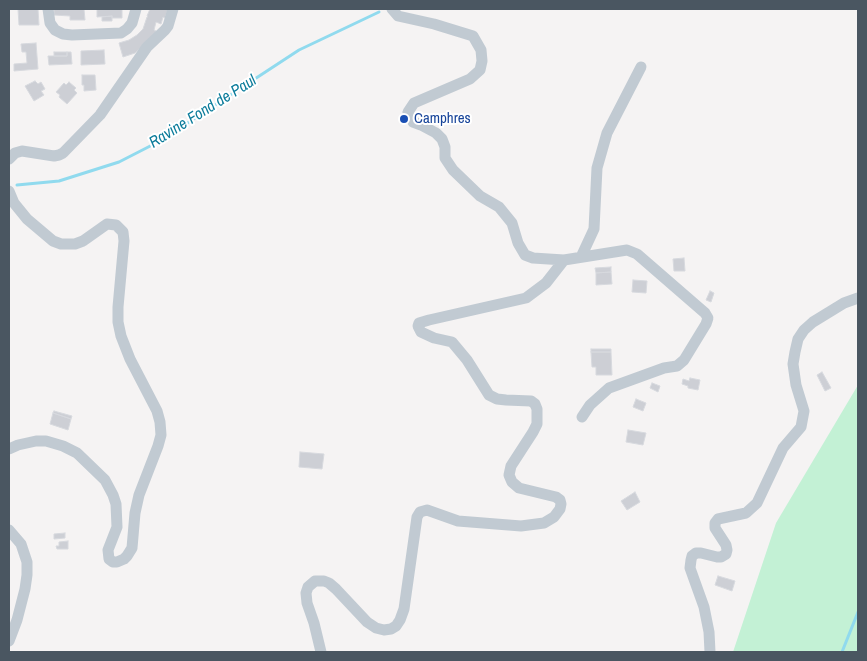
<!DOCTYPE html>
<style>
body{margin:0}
#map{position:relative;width:867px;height:661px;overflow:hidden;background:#f5f3f3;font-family:"Archivo Narrow",sans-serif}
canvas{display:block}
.frame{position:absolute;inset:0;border:10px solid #4a5661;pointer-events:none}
</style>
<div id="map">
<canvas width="867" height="661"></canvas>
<div class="frame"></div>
</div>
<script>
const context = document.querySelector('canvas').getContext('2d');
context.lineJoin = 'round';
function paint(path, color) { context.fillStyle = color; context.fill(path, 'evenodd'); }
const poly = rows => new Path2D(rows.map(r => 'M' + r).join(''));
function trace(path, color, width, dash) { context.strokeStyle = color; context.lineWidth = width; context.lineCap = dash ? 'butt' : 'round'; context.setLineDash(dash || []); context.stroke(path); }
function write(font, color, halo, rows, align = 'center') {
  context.font = font + ' "Archivo Narrow",sans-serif'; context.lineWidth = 4; context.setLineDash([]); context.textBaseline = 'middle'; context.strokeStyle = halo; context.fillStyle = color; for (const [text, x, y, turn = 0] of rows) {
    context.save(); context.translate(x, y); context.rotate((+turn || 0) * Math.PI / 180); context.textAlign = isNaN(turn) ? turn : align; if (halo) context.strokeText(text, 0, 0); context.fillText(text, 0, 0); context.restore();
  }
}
const green = poly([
 [858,385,858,652,733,652,776,523]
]);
const stream = poly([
 [17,185,59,181,119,162,160,141,299,50,379,12],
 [842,652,858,612]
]);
const building = poly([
 [18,9,38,9,39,25,19,25,18,9],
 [54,9,84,9,85,20,70,20,70,16,54,15,54,9],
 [97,9,122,9,122,18,112,18,112,16,97,17,97,9],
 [150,9,168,9,165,18,163,17,161,24,156,22,154,30,156,31,155,36,135,53,123,57,119,43,129,40,137,35,143,29,147,17,148,17,147,16,150,9],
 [112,16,112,21,102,21,102,17,112,16],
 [36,43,38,69,14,71,14,64,27,63,26,52,22,52,21,44,36,43],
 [104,50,105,64,81,65,81,51,104,50],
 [54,52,67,52,67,56,54,56,54,52],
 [67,52,71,52,72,64,49,65,48,56,67,56,67,52],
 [82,75,95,75,96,90,84,91,84,85,82,85,82,75],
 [35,81,38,84,41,82,45,89,41,91,44,95,34,101,25,86,35,81],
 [69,82,76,88,74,90,77,93,67,104,59,97,60,95,56,92,64,83,66,85,69,82],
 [684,258,685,271,674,271,673,259,684,258],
 [611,267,611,272,596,273,595,268,611,267],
 [611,272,612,284,596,285,596,273,611,272],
 [633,280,647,281,646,293,632,292,633,280],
 [710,291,714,293,711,302,706,300,710,291],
 [591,349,611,349,611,352,591,352,591,349],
 [591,352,611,352,612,375,596,375,596,367,592,367,591,352],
 [822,372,831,388,825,391,817,375,822,372],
 [690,378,700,380,698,390,688,388,688,386,682,384,683,379,689,381,690,378],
 [652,383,660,386,658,392,650,388,652,383],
 [636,399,646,403,643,411,633,407,636,399],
 [54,411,72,416,71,419,53,413,54,411],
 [53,413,71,419,68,430,50,424,53,413],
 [628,430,646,433,643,445,626,442,628,430],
 [300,452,324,454,322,469,299,467,300,452],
 [635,492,640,502,627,510,621,501,635,492],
 [65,533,65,538,54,539,54,534,65,533],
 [68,541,68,549,57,549,56,546,59,546,59,542,68,541],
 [718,576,735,581,732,591,715,585,718,576]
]);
const minor = poly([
 [48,9,50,23,55,30,63,34,72,35,121,33,127,29,132,23,136,9],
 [392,9,398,16,434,24,473,36,481,50,482,61,480,70,470,79,414,103,408,112,413,122,421,125,436,133,442,139,445,147,445,158,453,170,480,196,499,207,512,223,518,243,525,255,533,258,564,260,627,250,637,254,705,313,708,318,706,324,684,360,677,366,664,368,609,388,590,405,582,417],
 [9,159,15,153,22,151,54,156,59,155,63,153,100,115,147,47,165,30,168,26,173,9],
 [9,191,14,203,27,219,53,241,61,244,75,244,83,241,107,224,116,225,123,232,124,241,118,307,118,322,121,336,130,359,157,411,160,422,161,435,158,446,139,495,135,513,132,548,127,556,124,559,117,562,113,562,109,559,108,550,117,527,116,504,113,495,105,480,77,453,63,446,46,441,36,441,18,445,9,449],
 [581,257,594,229,597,168,607,133,641,67],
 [9,530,21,544,27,562,27,575,25,589,17,620,9,641],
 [321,652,314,623,307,603,306,593,308,587,315,581,324,581,329,583,336,589,367,622,376,628,384,630,391,629,396,626,400,620,404,609,417,517,420,512,427,510,458,521,521,526,544,523,554,517,560,509,561,504,560,500,556,497,519,488,512,482,509,475,511,466,533,432,537,424,537,409,535,404,531,401,506,400,497,399,489,395,467,360,452,342,434,338,421,332,418,326,419,323,429,320,526,298,546,283,564,260],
 [710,652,709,632,704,607,690,568,691,560,692,556,696,553,701,553,717,557,721,557,726,554,727,550,726,545,715,528,715,523,718,519,746,513,757,503,783,448,801,427,804,411,796,385,793,364,795,352,798,339,804,330,813,322,844,303,858,298]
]);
const markers = [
 [404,119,5,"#1a4fb4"]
];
const transitNames = [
 ["Camphres",414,119]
];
const waterNames = [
 ["Ravine Fond de Paul",203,112,-32]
];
paint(green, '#c3f1d5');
trace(stream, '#90daee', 3);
paint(building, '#cdcfd5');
trace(building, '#d7d9de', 1);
trace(minor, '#c1cad2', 11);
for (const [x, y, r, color] of markers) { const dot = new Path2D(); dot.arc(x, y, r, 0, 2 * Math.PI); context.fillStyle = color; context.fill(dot); trace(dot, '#fff', 2); }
write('15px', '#164399', '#fff', transitNames, 'left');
write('italic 16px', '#0c7c9b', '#fff', waterNames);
</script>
